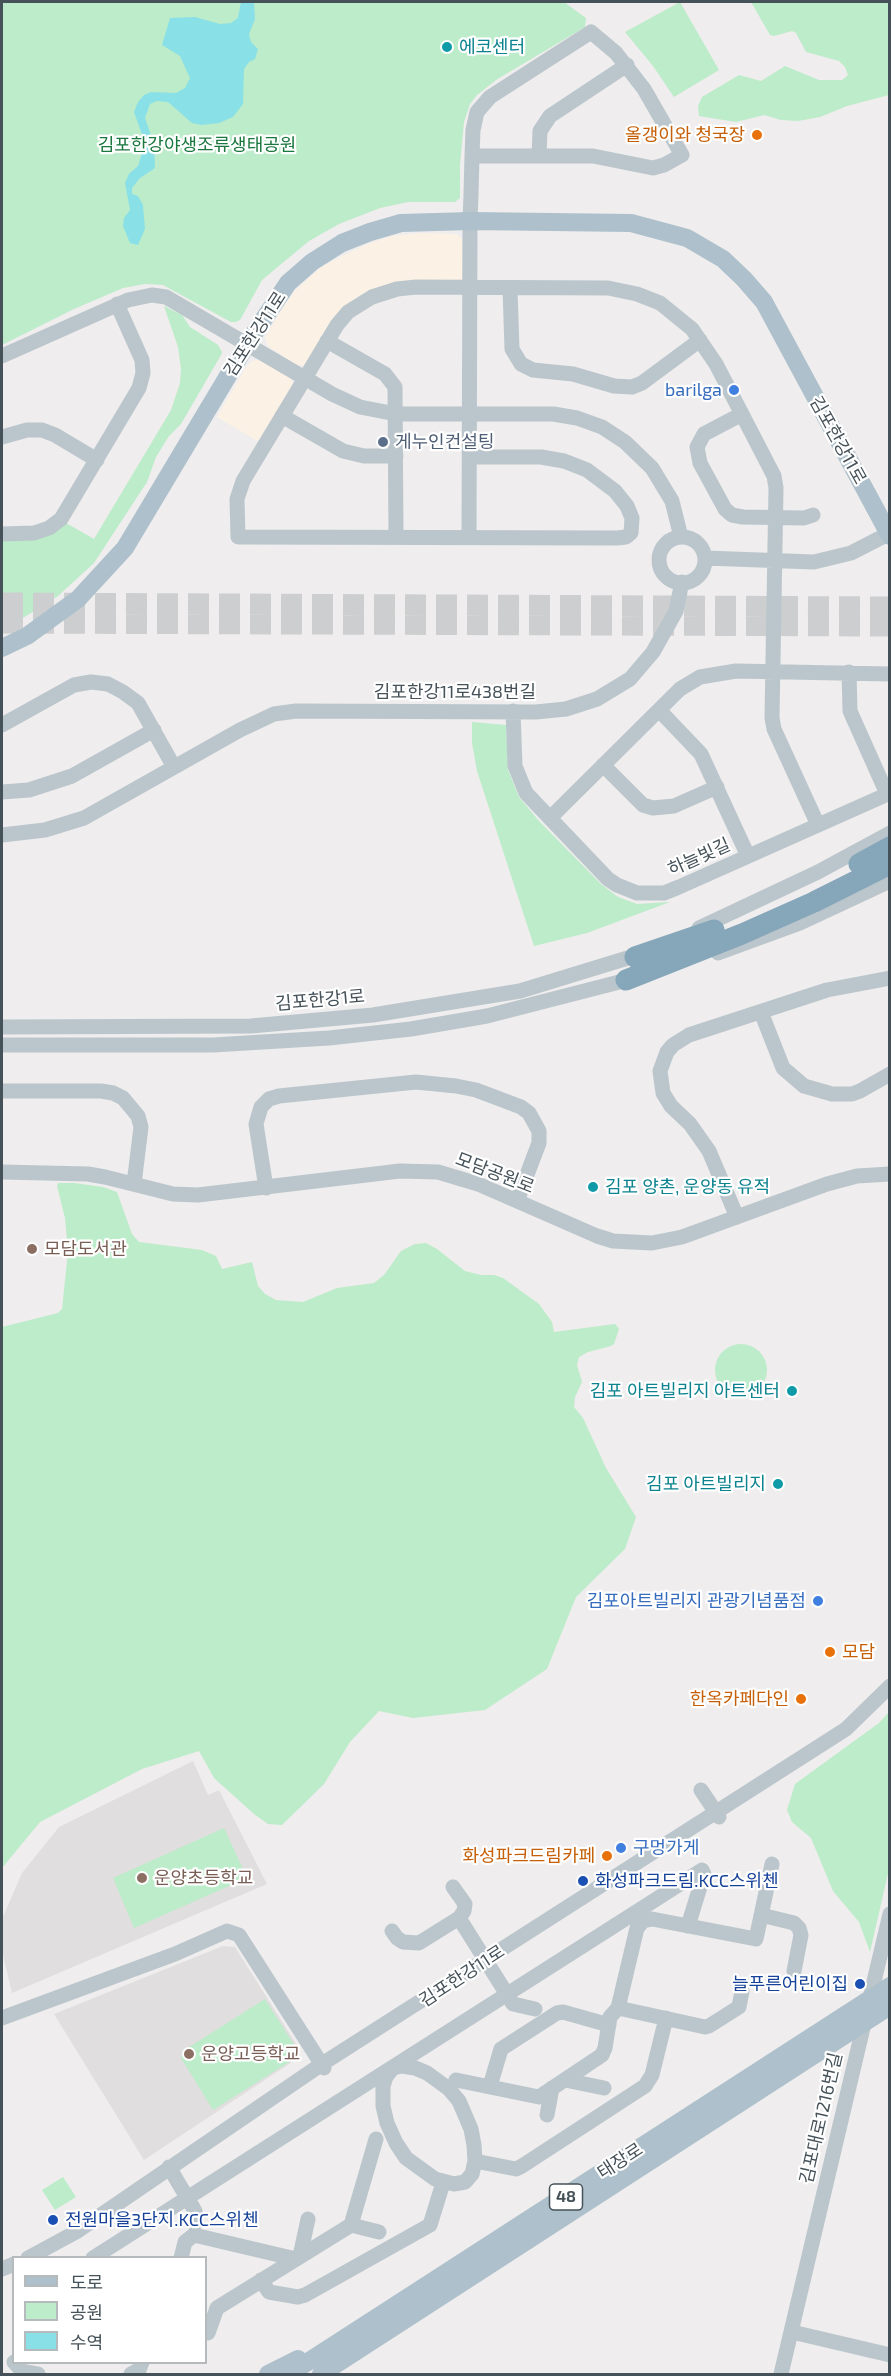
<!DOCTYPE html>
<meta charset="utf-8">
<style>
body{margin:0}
#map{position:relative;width:891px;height:2376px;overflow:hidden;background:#efeded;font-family:"Exo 2","Noto Sans KR",sans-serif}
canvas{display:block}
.frame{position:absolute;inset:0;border:3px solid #465259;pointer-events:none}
.legend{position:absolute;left:12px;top:2256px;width:195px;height:108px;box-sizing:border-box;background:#fff;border:2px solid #b5babd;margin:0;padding:8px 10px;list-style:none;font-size:18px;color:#465259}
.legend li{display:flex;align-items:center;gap:12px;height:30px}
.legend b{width:30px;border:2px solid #b5babd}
</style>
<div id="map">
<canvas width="891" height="2376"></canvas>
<div class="frame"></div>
<ul class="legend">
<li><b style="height:8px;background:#adc0cb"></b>도로</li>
<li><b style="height:16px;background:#bcecc9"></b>공원</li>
<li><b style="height:16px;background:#8ae0e7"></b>수역</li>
</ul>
</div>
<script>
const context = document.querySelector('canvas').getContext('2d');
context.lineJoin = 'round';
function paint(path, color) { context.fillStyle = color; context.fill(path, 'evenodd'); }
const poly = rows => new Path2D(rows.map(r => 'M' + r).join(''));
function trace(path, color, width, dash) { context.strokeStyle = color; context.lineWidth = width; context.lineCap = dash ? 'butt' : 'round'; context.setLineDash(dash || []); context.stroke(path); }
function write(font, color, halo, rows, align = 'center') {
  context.font = font + ' "Exo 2","Noto Sans KR",sans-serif'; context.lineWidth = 4.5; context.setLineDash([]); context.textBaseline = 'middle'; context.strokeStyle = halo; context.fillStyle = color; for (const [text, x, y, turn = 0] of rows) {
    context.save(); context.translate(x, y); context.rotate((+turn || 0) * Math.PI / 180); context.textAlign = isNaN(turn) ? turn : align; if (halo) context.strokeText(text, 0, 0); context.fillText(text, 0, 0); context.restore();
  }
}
const commercial = poly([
 [421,233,456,234,462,239,462,280,381,289,303,366,295,364,268,346,265,338,283,307,296,290,321,267,365,245,392,236],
 [259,360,290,378,293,385,261,443,217,417,245,369,252,361]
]);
const education = poly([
 [193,1761,208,1795,219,1790,267,1884,12,1993,2,1951,2,1919,22,1873,59,1827],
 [223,1946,235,1947,300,2050,298,2058,144,2160,54,2014]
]);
const green = poly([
 [2,2,564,2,586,18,585,27,496,80,477,95,470,104,464,122,460,165,460,198,455,202,408,202,380,208,339,224,309,241,262,280,240,320,236,322,231,322,163,285,145,284,123,288,74,309,2,345],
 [680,2,719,70,674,97,653,66,625,32],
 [751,2,889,2,889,95,847,106,820,117,798,121,781,120,764,115,736,122,699,116,698,106,702,97,739,75,761,81,785,66,819,80,842,80,848,75,845,67,839,61,806,52,796,33,792,31,774,36,770,35],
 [164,306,182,315,190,327,218,345,222,352,221,355,181,424,169,436,156,457,147,482,94,563,58,596,2,631,2,540,66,523,94,539,171,410,180,383,181,369,178,347],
 [472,722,506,725,508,770,519,797,539,821,601,884,618,897,637,904,670,902,587,933,534,946,477,771,472,743],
 [74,1183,103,1187,117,1192,132,1234,139,1242,202,1250,216,1256,222,1269,252,1262,258,1286,265,1294,276,1300,303,1302,337,1288,374,1283,384,1275,401,1251,415,1244,426,1243,437,1249,465,1271,481,1275,494,1275,503,1278,539,1304,552,1322,554,1332,615,1324,619,1329,614,1344,611,1346,588,1352,579,1357,577,1365,582,1382,575,1397,574,1407,583,1418,606,1468,636,1517,625,1549,576,1597,547,1669,485,1710,413,1718,379,1711,350,1742,324,1784,282,1825,268,1824,254,1814,214,1778,199,1751,142,1769,40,1822,2,1868,2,1327,58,1313,62,1309,68,1252,65,1218,57,1186,58,1183],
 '715 1370a26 26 0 1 1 52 0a26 26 0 1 1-52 0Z',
 [889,1712,889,1869,870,1952,859,1922,833,1891,811,1838,792,1822,787,1810,795,1784,879,1723],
 [224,1828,247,1878,134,1928,113,1878],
 [265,1999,298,2051,297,2057,213,2110,181,2058,183,2051],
 [63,2177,76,2197,55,2210,42,2190]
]);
const water = poly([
 [241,2,254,3,255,19,249,34,251,42,258,49,255,59,249,62,244,69,243,104,233,117,219,123,202,125,192,123,168,102,157,101,150,104,145,118,154,144,155,168,140,178,132,188,132,194,138,196,143,205,145,229,138,245,130,243,123,226,124,218,130,210,125,183,129,174,138,166,145,143,134,112,138,102,144,95,151,92,176,93,185,88,190,78,180,56,162,45,170,18,195,17,220,24,231,23,238,18]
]);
const highwayTunnel = poly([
 [2,603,890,607],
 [2,623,890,626]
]);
const minor = poly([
 [539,155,540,131,550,116,627,65],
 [510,288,512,349,521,364,533,370,573,374,614,386,632,387,642,383,700,340],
 [327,341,385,374,395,387,396,537],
 [2,356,128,300,152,295,166,297,332,394,360,407,396,414,553,414,577,418,602,427,625,442,652,468,672,501,681,537],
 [742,414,704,434,697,447,700,463,725,509,732,515,743,517,804,518,813,515],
 [282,416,343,451,364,456,396,456],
 [2,437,27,430,42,430,55,435,97,460],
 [470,457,541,457,564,461,587,470,615,491,627,506,632,518,631,533,626,537,617,538,238,537,237,499,243,481,337,325,348,312,372,297,397,289,416,287,608,288,637,294,660,303,692,329,716,364,774,476,776,488,772,718,774,729,818,825],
 [2,534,34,533,49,528,61,519,139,388,143,373,142,360,117,304],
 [469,537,470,221,471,195,472,156,473,130,477,112,490,97,591,32,616,53,644,89,682,155,664,165,653,168,593,156,472,156],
 '659 560a23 23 0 1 1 46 0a23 23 0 1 1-46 0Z',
 [705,558,814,562,851,553,888,534],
 [849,672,850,711,887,794],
 [659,710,701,754,748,856],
 [513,711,515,766,526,793,608,879,617,885,637,893,664,893,679,887,890,793],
 [2,725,74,685,91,682,108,684,123,692,138,703,174,767],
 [603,765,643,805,653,808,674,806,717,787],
 [2,792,29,790,72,776,154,730],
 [550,818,680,689,700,677,736,671,890,674],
 [2,835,45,830,84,818,240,730,274,714,296,711,536,712,566,709,597,699,630,679,653,652,676,611,682,582],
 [699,928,818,872,890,833],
 [718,953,800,923,890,881],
 [761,1012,783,1068,804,1086,832,1094,852,1094,860,1091,890,1074],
 [2,1027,251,1026,373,1015,520,991,644,953],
 [2,1045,213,1045,329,1038,411,1029,487,1016,635,978],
 [2,1091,101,1091,113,1093,123,1098,138,1116,141,1127,134,1184],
 [2,1172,88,1174,105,1177,173,1194,198,1195,400,1171,438,1172,478,1184,597,1236,613,1241,652,1243,682,1237,827,1184,857,1176,890,1174],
 [266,1188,256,1124,261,1107,269,1099,279,1096,416,1082,456,1086,476,1090,521,1107,529,1113,539,1131,539,1143,517,1201],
 [737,1217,709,1151,690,1124,671,1106,663,1093,660,1071,667,1052,673,1045,689,1035,827,990,890,978],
 [701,1790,719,1817],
 [761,1915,794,1923,799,1928,801,1935,794,1971],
 [459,1918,513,2004,535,2009],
 [392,1931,397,1938,403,1942,419,1943,459,1918,464,1911,465,1904,453,1887],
 [742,1991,739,2007,709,2026,705,2027,618,2008,637,1928,643,1921,652,1919,756,1939,772,1864],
 [2,2018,175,1954,227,1931,239,1935,324,2068],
 [402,2066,415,2068,427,2073,449,2089,459,2101,471,2129,474,2145,475,2161,472,2174,465,2182,454,2184,435,2179,406,2158,396,2143,387,2123,383,2106,383,2086,386,2077,393,2068,402,2066],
 [456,2080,539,2097,602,2055,605,2048,610,2017,618,2008],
 [565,2080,604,2088],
 [490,2086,501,2049,557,2013,563,2012,609,2025],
 [547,2115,552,2088],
 [475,2161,516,2169,522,2166,645,2086,652,2075,666,2018],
 [169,2167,195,2211,195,2224],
 [351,2225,376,2139],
 [300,2256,308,2219],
 [28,2258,76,2232,322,2064,846,1729,890,1686],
 [93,2258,702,1870,704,1874,688,1926],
 [181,2258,185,2242,194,2235,296,2259],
 [2,2269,14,2264],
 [261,2280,269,2292,298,2297,305,2295,430,2225,443,2183],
 [792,2332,890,2355],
 [208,2333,217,2308,351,2225,379,2232],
 [14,2362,22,2371,38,2374],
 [131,2374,139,2370,142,2362],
 [781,2374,890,1914]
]);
const major = poly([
 [2,648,27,636,78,599,125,548,247,344,288,283,312,262,342,243,370,232,401,223,470,221,631,223,687,238,723,259,744,279,764,302,890,536],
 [268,2374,298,2359],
 [289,2374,890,1986],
 [321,2374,890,2006]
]);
const highway = poly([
 [859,864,890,847],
 [635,957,714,930],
 [626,980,742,934,814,902,890,864]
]);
const markers = [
 [447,47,6,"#0f9aa8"],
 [757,135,6,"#e8710a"],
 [734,390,6,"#3f7fe0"],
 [383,442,6,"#5c6f8a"],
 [593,1187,6,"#0f9aa8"],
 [32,1249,6,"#8d6e63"],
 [792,1391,6,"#0f9aa8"],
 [778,1484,6,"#0f9aa8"],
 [818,1601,6,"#3f7fe0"],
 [830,1652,6,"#e8710a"],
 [801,1699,6,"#e8710a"],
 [621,1848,6,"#3f7fe0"],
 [607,1856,6,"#e8710a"],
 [142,1878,6,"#8d6e63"],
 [583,1881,6,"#1a4fb4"],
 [860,1984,6,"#1a4fb4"],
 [189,2054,6,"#8d6e63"],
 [53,2220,6,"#1a4fb4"]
];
const shields = [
 [566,2197,33]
];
const shieldNames = [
 ["48",566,2197]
];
const cultureNames = [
 ["에코센터",459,47],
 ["김포 양촌, 운양동 유적",605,1187],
 ["김포 아트빌리지 아트센터",780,1391,"right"],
 ["김포 아트빌리지",766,1484,"right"]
];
const foodNames = [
 ["올갱이와 청국장",745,135],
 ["모담",842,1652,"left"],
 ["한옥카페다인",789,1699],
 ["화성파크드림카페",595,1856]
];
const parkNames = [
 ["김포한강야생조류생태공원",197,145]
];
const streetNames = [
 ["김포한강11로",255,334,-57],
 ["김포한강11로",838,440,61],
 ["김포한강11로438번길",455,692],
 ["하늘빛길",699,857,-24],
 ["김포한강1로",320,1000,-5],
 ["모담공원로",495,1173,21],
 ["김포한강11로",462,1976,-33],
 ["김포대로1216번길",821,2118,-77],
 ["태장로",620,2161,-33]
];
const shopNames = [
 ["barilga",722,390],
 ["김포아트빌리지 관광기념품점",806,1601],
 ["구멍가게",633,1848,"left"]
];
const serviceNames = [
 ["게누인컨설팅",395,442]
];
const educationNames = [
 ["모담도서관",44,1249],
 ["운양초등학교",154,1878],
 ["운양고등학교",201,2054]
];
const transitNames = [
 ["화성파크드림.KCC스위첸",595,1881],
 ["늘푸른어린이집",848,1984,"right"],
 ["전원마을3단지.KCC스위첸",65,2220]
];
paint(commercial, '#fbf2e5');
paint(education, '#e0dede');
paint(green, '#bcecc9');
paint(water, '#8ae0e7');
trace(highwayTunnel, '#cdcecf', 21, [21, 10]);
trace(minor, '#bbc6cc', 15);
trace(major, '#adc0cb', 18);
trace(highway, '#86a6ba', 21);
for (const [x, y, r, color] of markers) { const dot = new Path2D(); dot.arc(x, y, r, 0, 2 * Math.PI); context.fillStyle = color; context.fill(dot); trace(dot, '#fff', 2); }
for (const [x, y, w] of shields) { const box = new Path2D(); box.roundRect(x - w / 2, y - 13, w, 26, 4.5); context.fillStyle = '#fff'; context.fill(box); trace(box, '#465259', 1.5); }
write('bold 16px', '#465259', null, shieldNames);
write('18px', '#0d838f', '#fff', cultureNames, 'left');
write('18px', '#c56008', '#fff', foodNames, 'right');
write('18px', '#1a773d', '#fff', parkNames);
write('18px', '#465259', '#fff', streetNames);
write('18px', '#366cbe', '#fff', shopNames, 'right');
write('18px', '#4e5e75', '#fff', serviceNames, 'left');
write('18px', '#785e54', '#fff', educationNames, 'left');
write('18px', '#164399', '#fff', transitNames, 'left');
</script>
